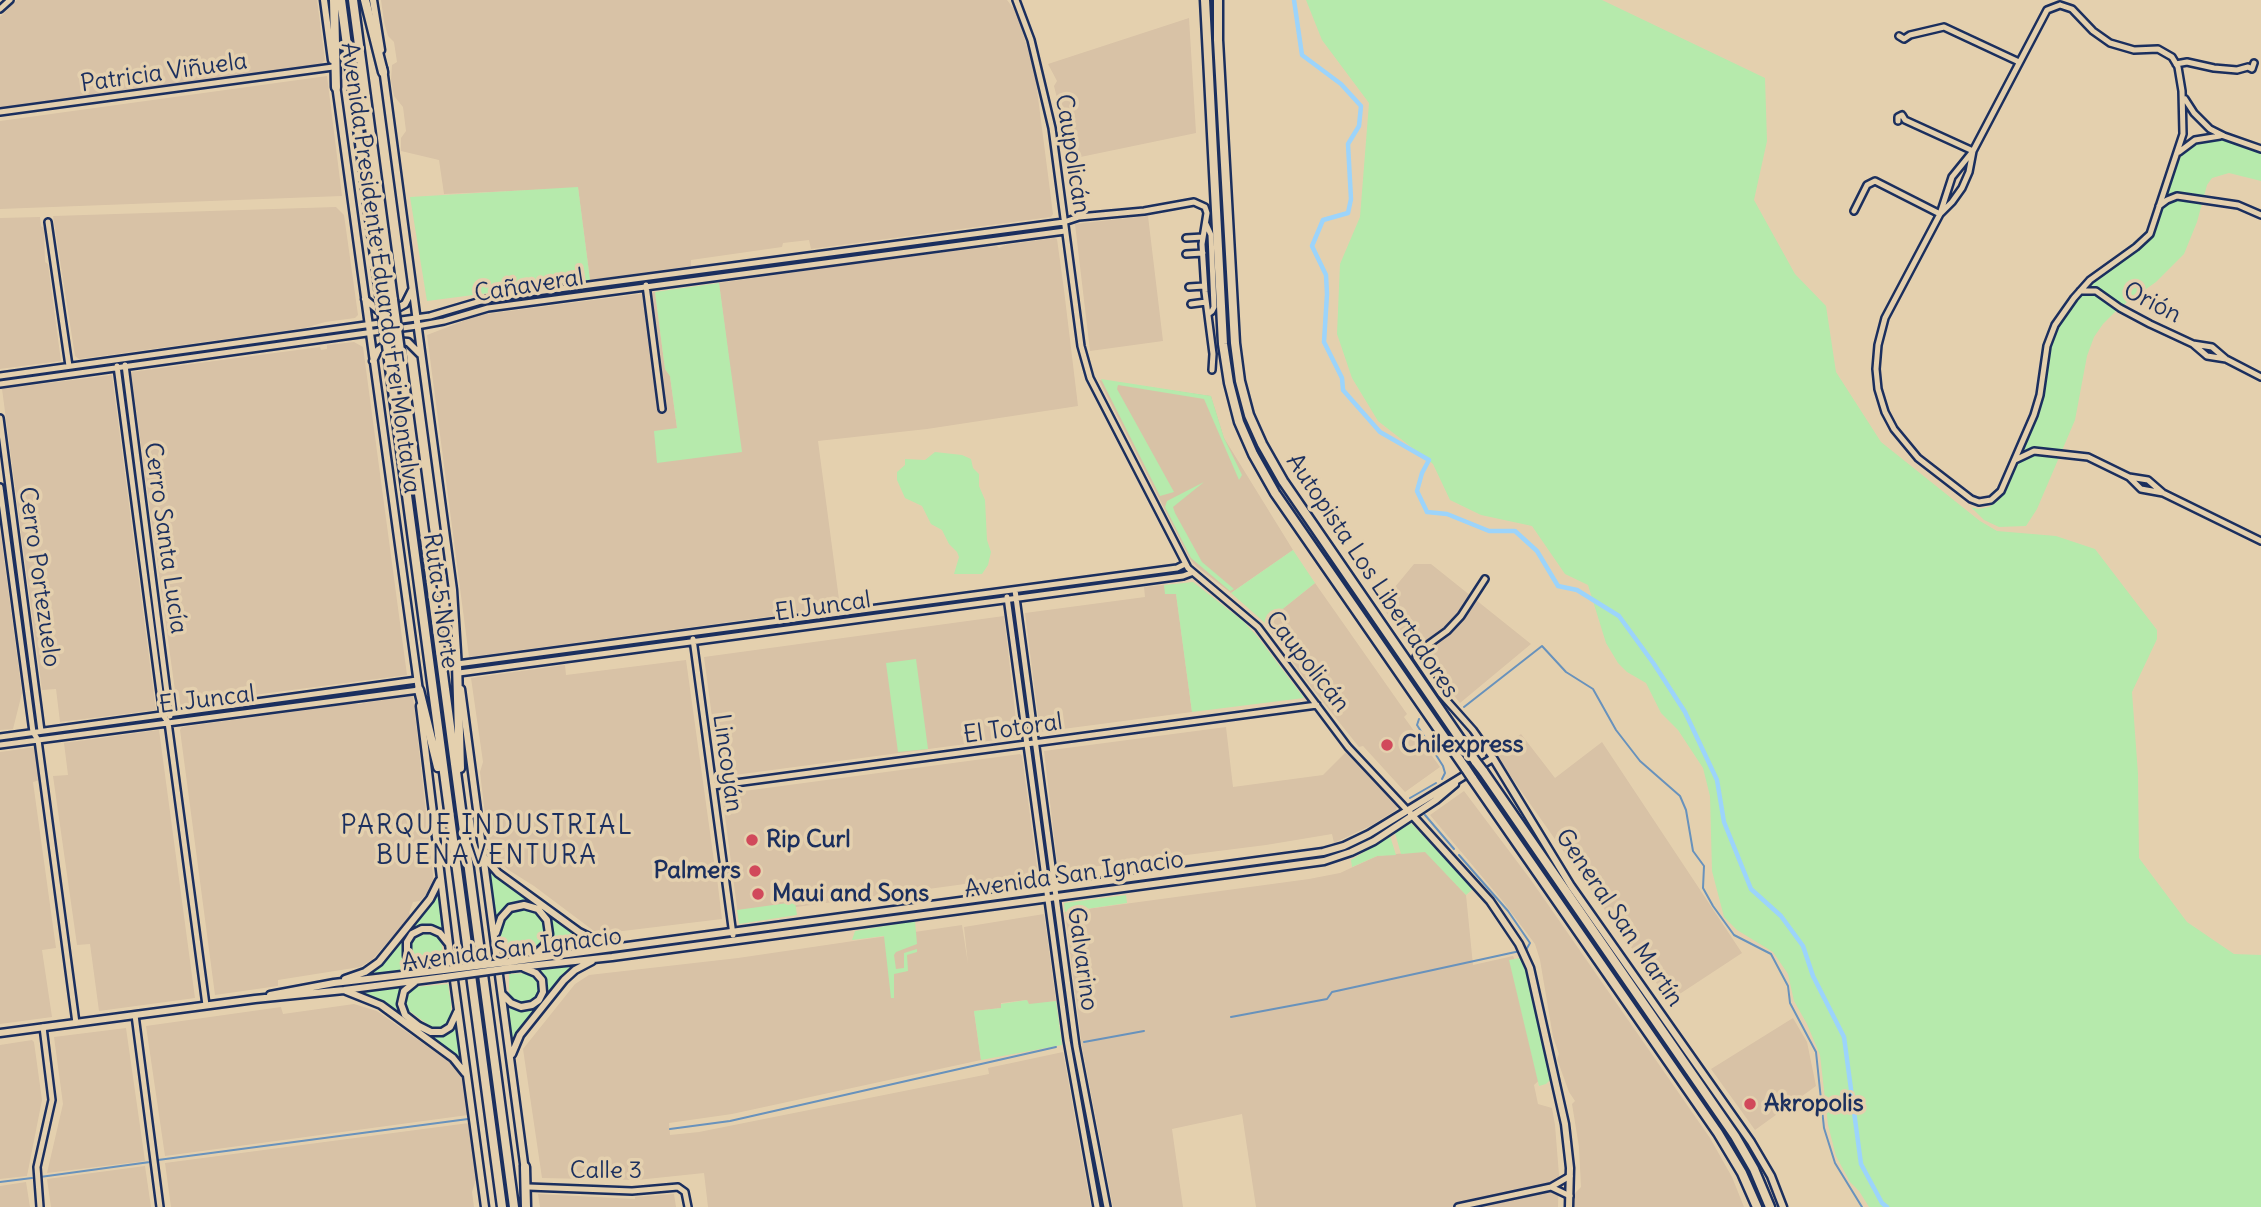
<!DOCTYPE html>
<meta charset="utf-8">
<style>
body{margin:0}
canvas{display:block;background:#e4d0ae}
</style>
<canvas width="2261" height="1207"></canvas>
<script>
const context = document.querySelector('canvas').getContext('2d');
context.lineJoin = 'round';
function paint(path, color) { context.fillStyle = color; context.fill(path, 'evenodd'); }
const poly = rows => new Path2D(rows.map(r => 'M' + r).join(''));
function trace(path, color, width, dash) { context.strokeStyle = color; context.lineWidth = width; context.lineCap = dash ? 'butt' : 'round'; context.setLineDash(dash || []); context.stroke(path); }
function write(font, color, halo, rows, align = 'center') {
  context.font = font + ' Delius,sans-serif'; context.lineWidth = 7; context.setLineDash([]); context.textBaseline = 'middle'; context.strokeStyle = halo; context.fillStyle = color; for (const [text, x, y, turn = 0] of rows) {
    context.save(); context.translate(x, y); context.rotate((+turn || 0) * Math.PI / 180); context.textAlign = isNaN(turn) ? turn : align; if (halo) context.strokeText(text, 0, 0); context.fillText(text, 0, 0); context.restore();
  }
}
const built = poly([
 [17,0,317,0,325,60,321,64,0,108,0,17],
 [381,0,1007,0,1017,13,1035,74,1053,214,1051,217,811,249,809,240,783,243,782,247,691,260,691,266,590,280,578,188,444,194,439,160,401,151,401,138,406,131,403,107,394,96,391,80,392,65,397,62,394,42,388,36,384,22],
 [1189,18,1196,133,1066,160,1059,106,1054,86,1057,81,1048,64],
 [327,76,342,196,0,209,0,121],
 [336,207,344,215,358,315,355,318,325,322,305,328,79,359,75,356,53,216],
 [1148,216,1163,341,1090,351,1075,224],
 [40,217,41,226,44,228,45,262,48,264,61,361,0,369,0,218],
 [1054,238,1057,239,1064,290,1078,406,927,429,818,441,840,607,469,657,427,335,479,315,655,292,665,369,670,376,677,428,741,452,719,283,903,257,997,246,999,248,1005,245],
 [354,342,363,347,407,675,177,705,131,372,320,347,321,350,327,349,327,345],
 [112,375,156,710,60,722,56,689,42,690,2,389],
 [1099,380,1211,396,1224,438,1293,550,1231,593,1197,567,1190,559],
 [0,529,22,693,13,729,0,730],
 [1414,564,1431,564,1531,644,1460,703,1380,605],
 [1315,583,1407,714,1404,717,1440,767,1405,792,1363,746,1359,747,1307,682,1286,653,1286,648,1280,644,1265,623],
 [1164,585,1166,594,1176,593,1192,712,1040,732,1025,613,1145,597,1144,587],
 [1004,616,1018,737,720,777,704,657],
 [686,660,714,861,713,875,717,878,722,919,598,934,534,886,507,869,494,854,487,832,480,772,483,762,471,678,565,665,566,675],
 [413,696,434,884,431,889,420,901,413,902,409,913,411,915,372,960,360,967,278,980,278,986,215,995,180,730,182,727,350,704,362,704,363,703],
 [1226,727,1233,787,1323,775,1346,752,1397,806,1396,810,1372,825,1334,843,1332,834,1266,845,1060,871,1058,870,1044,751],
 [159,730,195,998,99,1011,90,944,77,945,53,776,68,775,64,743],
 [1521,734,1555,778,1602,742,1742,953,1669,1001,1495,754],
 [35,747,40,780,33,782,56,948,42,950,52,1017,0,1024,0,752],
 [1020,754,1022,756,1038,874,738,915,722,794],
 [1464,791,1531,880,1710,1138,1732,1177,1744,1207,1573,1207,1575,1193,1581,1187,1579,1147,1572,1104,1575,1101,1569,1092,1557,1059,1559,1054,1553,1037,1540,960,1535,944,1501,899,1430,815],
 [1425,851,1466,895,1473,965,1513,956,1521,974,1545,1075,1534,1085,1538,1104,1552,1108,1555,1125,1559,1175,1558,1207,1256,1207,1242,1114,1172,1129,1183,1207,1113,1207,1082,1047,1065,912,1309,879,1340,873,1377,856],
 [1044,914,1056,1001,1028,1005,1027,1000,1001,1003,1001,1008,974,1011,981,1060,732,1114,669,1123,670,1135,699,1132,989,1074,988,1068,1063,1052,1091,1207,708,1207,704,1173,637,1180,542,1178,523,1049,575,984,589,975,738,958,962,925,968,964,964,927],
 [354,1004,377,1011,458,1068,463,1077,468,1115,165,1156,146,1026,281,1007,283,1014],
 [1793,1018,1807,1042,1816,1086,1755,1130,1711,1069],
 [126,1028,145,1161,47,1173,63,1104,54,1037],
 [32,1040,34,1042,42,1100,27,1176,0,1179,0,1045],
 [469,1123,477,1176,472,1192,474,1207,171,1207,165,1163],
 [145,1166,151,1207,51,1207,47,1179],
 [26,1182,30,1207,0,1207,0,1186],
 [538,1194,635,1199,635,1197,674,1194,676,1207,540,1207]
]);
const green = poly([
 [1306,0,1602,0,1765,78,1767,141,1754,200,1795,274,1826,306,1836,372,1881,442,1980,521,1997,531,2056,536,2095,549,2157,630,2157,639,2132,692,2138,774,2139,858,2187,922,2234,954,2261,955,2261,1207,1869,1207,1859,1191,1850,1182,1836,1156,1828,1125,1820,1055,1807,1024,1794,1001,1788,974,1773,952,1737,930,1724,917,1712,871,1710,796,1703,768,1678,730,1661,713,1646,683,1627,672,1618,663,1606,643,1588,585,1565,574,1532,526,1481,515,1450,500,1433,464,1378,421,1352,378,1337,334,1340,264,1360,217,1369,103,1322,40],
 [2209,138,2227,141,2261,153,2261,181,2229,173,2212,178,2207,185,2197,222,2184,254,2156,282,2119,308,2103,324,2094,337,2087,356,2075,420,2037,509,2026,526,1999,527,1984,520,1971,507,1978,509,1989,507,1998,501,2002,494,2037,414,2045,389,2051,346,2063,319,2080,296,2099,278,2139,249,2152,236,2159,221,2174,168,2179,159,2190,146],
 [578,187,590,280,427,301,410,197],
 [719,283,742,452,657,463,654,431,677,428,670,376,665,369,655,292],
 [1101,379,1211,396,1224,438,1242,475,1239,480,1204,399,1118,385,1117,389,1174,492,1160,496],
 [935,452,962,455,971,459,973,468,979,474,979,486,985,500,987,540,991,552,988,565,982,574,954,574,959,557,957,552,949,544,942,530,931,524,922,506,905,498,897,480,897,472,905,465,905,459,925,460],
 [1204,482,1173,507,1175,513,1202,562,1234,589,1230,591,1191,558,1165,507,1167,501],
 [1293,550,1315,583,1265,623,1231,593],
 [1193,582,1243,621,1257,636,1304,698,1192,712,1176,594,1165,594,1164,585],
 [916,659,928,749,898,752,886,663],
 [1411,823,1473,889,1466,895,1425,852,1401,854,1395,833],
 [1390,836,1396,855,1377,856,1352,867,1351,860],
 [488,866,498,875,602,945,543,953,552,937,552,929,545,912,532,903,521,902,512,904,503,910,497,919],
 [440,890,442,932,436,927,420,926,410,932,404,942,404,955,414,969,374,974,371,972,384,961],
 [1126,895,1127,903,1065,912,1064,903],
 [795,902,797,915,739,924,737,910],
 [520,906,534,909,545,921,548,929,543,944,533,953,506,955,507,944,502,944,500,928,502,919,507,912],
 [915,921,917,944,896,952,894,955,896,969,904,968,904,953,917,949,917,952,907,955,908,971,894,974,894,998,891,998,884,936,852,940,855,931],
 [425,934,434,935,441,941,445,964,424,967,414,961,410,952,412,943,416,938],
 [1520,958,1529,974,1550,1080,1546,1084,1539,1086,1509,960],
 [576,965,518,1033,512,1044,509,1004,519,1010,535,1008,544,998,546,992,546,982,538,970],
 [528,973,539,979,540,991,535,1000,526,1004,520,1003,511,999,509,992,509,974],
 [448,984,451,1003,451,1018,444,1027,433,1028,408,1010,406,997,415,987],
 [403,987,397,1003,398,1010,404,1018,429,1035,446,1035,455,1026,463,1065,437,1044,373,998,361,992],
 [1027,1000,1029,1004,1056,1001,1062,1045,981,1060,974,1011,1001,1008,1001,1004]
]);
const stream = poly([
 [1464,707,1542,646,1566,672,1593,689,1616,730,1640,761,1680,796,1686,810,1693,851,1704,866,1703,888,1713,906,1734,935,1771,954,1788,986,1790,1003,1816,1052,1824,1128,1835,1163,1862,1207],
 [1419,719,1417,725,1443,766,1445,773,1442,779],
 [1410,798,1436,783],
 [1425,815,1454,849],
 [1459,855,1508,911,1530,943,1526,950],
 [1231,1017,1327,999,1332,992,1520,951],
 [1084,1042,1144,1031],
 [670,1129,730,1121,1056,1047],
 [158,1160,468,1119],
 [40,1177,150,1162],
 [0,1182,32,1178]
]);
const canal = poly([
 [1294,0,1302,55,1341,84,1361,106,1359,126,1348,144,1351,199,1348,213,1323,220,1312,246,1326,275,1327,294,1324,342,1342,378,1343,390,1380,432,1429,460,1422,473,1417,491,1427,512,1447,514,1489,531,1515,531,1537,551,1558,586,1577,590,1619,616,1654,664,1685,712,1717,780,1724,822,1751,889,1781,916,1803,946,1813,976,1844,1037,1861,1164,1882,1203,1887,1207]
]);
const minor = poly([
 [1016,0,1031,40,1052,128,1081,346,1090,378,1188,568,1258,627,1348,747,1407,810],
 [2060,5,2072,9,2093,31,2110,43,2134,50,2158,49,2172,57,2178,67,2182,91,2183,134,2150,234,2136,247,2090,280,2074,298,2055,325,2047,346,2040,395,2034,415,2001,491,1991,500,1979,502,1971,499,1918,458,1894,429,1885,412,1878,389,1876,369,1878,345,1885,318,1940,214,1952,177,1973,151,2047,10,2060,5],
 [0,9,10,0],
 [1899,36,1904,39,1910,35,1944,27,2019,62],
 [2176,64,2187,62,2214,68,2237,70,2248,67,2252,69,2254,63],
 [2185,99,2194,113,2210,129,2224,136,2261,149],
 [0,112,333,67],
 [1898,121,1898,117,1902,115,1905,120,1973,151],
 [2179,152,2195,140,2220,136],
 [2159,206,2167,200,2177,196,2238,205,2261,215],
 [1854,211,1867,185,1875,181,1940,214],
 [1940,214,1952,202,1962,188,1969,172,1973,151],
 [48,222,69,366],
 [1206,224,1211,235,1214,307,1212,311,1208,314],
 [1186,238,1203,237],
 [1186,254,1203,253],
 [646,285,662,409],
 [1189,287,1204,286],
 [2080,291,2096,291,2120,308,2150,324,2193,344,2212,347,2226,359,2261,377],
 [1191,304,1206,302],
 [2193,344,2207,356,2226,359],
 [125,365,170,716],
 [117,366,163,715,168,722,206,1005],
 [0,376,430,316,491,298,1064,222,1079,217,1144,211,1194,202,1205,207,1207,213,1202,244,1205,292,1213,354,1212,370],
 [0,384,417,326,444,321,488,308,1065,231],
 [0,418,41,731],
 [2015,460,2034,451,2088,457,2129,477,2148,480,2163,493,2261,541],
 [2129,477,2141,489,2163,493],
 [0,487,33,732,38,740,76,1023],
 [1485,579,1461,616,1447,631,1418,652,1416,657,1441,694,1473,730,1493,758],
 [1015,590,1076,1046,1107,1207],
 [1007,597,1067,1040,1097,1207],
 [693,639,733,935],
 [457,664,1177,568,1185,564],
 [459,673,1183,576,1191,573],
 [0,737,417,680],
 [0,745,419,690],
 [713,786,1317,705],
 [135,1015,160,1207],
 [528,1187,632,1191,678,1187,685,1192,688,1207],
 [1551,1187,1570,1196],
 [40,1207,37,1167,52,1100,43,1027],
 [1458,1207,1551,1187,1570,1176]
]);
const major = poly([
 [324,0,332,60],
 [373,0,381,50],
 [383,68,453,590,458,668],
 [336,85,419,691],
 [365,299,378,310,392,311,405,304,412,290],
 [373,361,378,350,392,341,408,342,420,354],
 [461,689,525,1171],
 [420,706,449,944,485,1207],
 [1411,814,1490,901,1519,944,1530,968,1565,1124,1570,1168,1569,1207],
 [484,857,498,873,579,932,595,940,620,945],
 [496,933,501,918,510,908,524,905,538,909,547,920,549,934,546,944,534,956],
 [509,962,1323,852,1344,846,1369,834,1493,758,1571,886,1751,1142,1771,1176,1783,1207],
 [510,968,612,957,1324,861,1351,852,1374,841,1436,800,1455,784],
 [423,971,413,964,407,956,407,942,412,934,422,929,431,929,440,933,448,943],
 [345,979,365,972,379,962,430,899,439,881],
 [415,982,404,991,401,1004,405,1015,419,1026,431,1032,442,1032,450,1027,457,1012],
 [346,991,381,1005,453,1058,465,1073],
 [502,994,511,1003,521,1007,532,1005,539,1000,543,992,542,980,536,973,524,968],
 [270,995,334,983,444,970],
 [0,1033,255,999,344,990,445,977],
 [512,1054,520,1035,564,980,575,970,592,961]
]);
const highway = poly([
 [334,0,336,87],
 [341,0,381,302],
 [353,0,393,300],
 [365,0,383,72],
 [1205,0,1223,344,1229,383,1239,422,1253,454,1275,493,1466,769],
 [1218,0,1218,40,1235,343,1240,381,1249,415,1262,444,1283,481,1476,762],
 [400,351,514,1207],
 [388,353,502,1207],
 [457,664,460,768],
 [419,690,438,767],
 [1483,771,1735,1136,1754,1169,1770,1207],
 [1472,778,1718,1133,1742,1173,1757,1207],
 [525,1167,526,1207]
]);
const majorBridge = poly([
 [444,970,509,962],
 [445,977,510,968]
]);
const highwayBridge = poly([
 [393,300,400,351],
 [381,302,388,353],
 [1476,762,1483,771],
 [1466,769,1472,778]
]);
const markers = [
 [1387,745,7,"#d1495b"],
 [752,840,7,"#d1495b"],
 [755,871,7,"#d1495b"],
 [758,894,7,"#d1495b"],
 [1750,1104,7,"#d1495b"]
];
const streetNames = [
 ["Patricia Viñuela",164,73,-8],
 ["Caupolicán",1072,154,81],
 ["Avenida Presidente Eduardo Frei Montalva",380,268,82],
 ["Cañaveral",529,286,-9],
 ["Orión",2152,303,27],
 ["Cerro Santa Lucía",165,538,82],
 ["Autopista Los Libertadores",1372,576,56],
 ["Cerro Portezuelo",39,577,82],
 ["Ruta 5 Norte",440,601,82],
 ["El Juncal",823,607,-8],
 ["Caupolicán",1307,662,52],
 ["El Juncal",207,700,-7],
 ["El Totoral",1013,729,-8],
 ["Lincoyán",727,763,82],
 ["Avenida San Ignacio",1074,875,-8],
 ["General San Martín",1619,918,56],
 ["Avenida San Ignacio",512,950,-7],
 ["Galvarino",1082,959,82],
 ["Calle 3",606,1171]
];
const poiNames = [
 ["Chilexpress",1401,745],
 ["Rip Curl",766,840],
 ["Palmers",741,871,"right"],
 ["Maui and Sons",772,894],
 ["Akropolis",1764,1104]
];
const neighbourhoodNames = [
 ["PARQUE INDUSTRIAL",487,827],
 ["BUENAVENTURA",487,857]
];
paint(built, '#d8c2a6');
paint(green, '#b6eaac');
trace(stream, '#6892bc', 2);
trace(canal, '#9cd4fb', 4.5);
trace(minor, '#1b2f5e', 10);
trace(major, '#1b2f5e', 11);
trace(highway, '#1b2f5e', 13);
trace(minor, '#e4d0ae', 5);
trace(major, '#e4d0ae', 6);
trace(highway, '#e4d0ae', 8);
trace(majorBridge, '#1b2f5e', 11, []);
trace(highwayBridge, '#1b2f5e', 13, []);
trace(majorBridge, '#e4d0ae', 6);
trace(highwayBridge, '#e4d0ae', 8);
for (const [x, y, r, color] of markers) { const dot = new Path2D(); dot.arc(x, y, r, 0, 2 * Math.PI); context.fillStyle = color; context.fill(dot); trace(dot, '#e4d0ae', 2.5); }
write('24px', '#1b2f5e', '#e4d0ae', streetNames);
write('bold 24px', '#1b2f5e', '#e4d0ae', poiNames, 'left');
context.letterSpacing = '2px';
write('26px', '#1b2f5e', '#e4d0ae', neighbourhoodNames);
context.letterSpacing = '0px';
</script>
